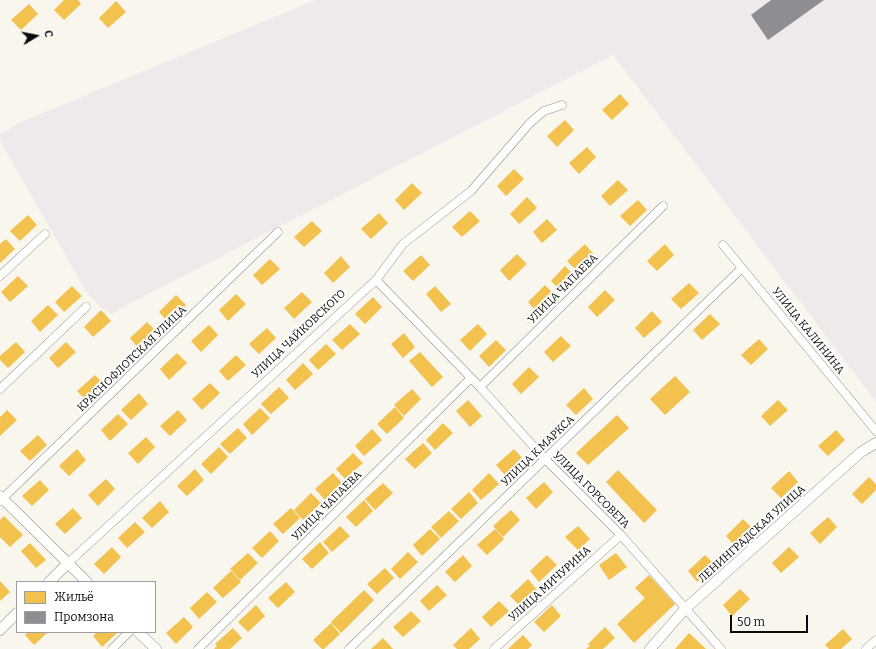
<!DOCTYPE html>
<meta charset="utf-8">
<style>
body{margin:0}
#map{position:relative;width:876px;height:649px;overflow:hidden;background:#f9f6ee;font-family:Bitter,serif}
canvas{display:block}
.legend{position:absolute;left:16px;top:581px;width:140px;height:52px;box-sizing:border-box;background:#fff;border:1px solid #9d9d9d;margin:0;padding:5px 7px;list-style:none;font-size:12px;color:#0a0a0a}
.legend li{display:flex;align-items:center;gap:8px;height:20px}
.legend b{width:20px;border:1px solid #9d9d9d}
.north{position:absolute;left:16px;top:16px;width:40px;height:40px;-webkit-text-stroke:3px #fff;paint-order:stroke;rotate:80deg;font-size:11px;font-weight:700;line-height:16px;text-align:center;color:#0a0a0a}
.north::after{content:'';display:block;margin:auto;width:14px;height:18px;background:#0a0a0a;clip-path:polygon(50% 0,100% 100%,50% 72%,0 100%)}
.scale{position:absolute;left:730px;top:615px;width:78px;height:18px;box-sizing:border-box;border:2px solid #0a0a0a;border-top:0;padding-left:5px;font-size:12px;line-height:14px;white-space:nowrap;color:#0a0a0a;-webkit-text-stroke:3px #fff;paint-order:stroke}
</style>
<div id="map">
<canvas width="876" height="649"></canvas>
<ul class="legend">
<li><b style="height:11px;background:#f2c14e"></b>Жильё</li>
<li><b style="height:11px;background:#8d8d92"></b>Промзона</li>
</ul>
<div class="north">С</div>
<div class="scale">50 m</div>
</div>
<script>
const context = document.querySelector('canvas').getContext('2d');
context.lineJoin = 'round';
function paint(path, color) { context.fillStyle = color; context.fill(path, 'evenodd'); }
const poly = rows => new Path2D(rows.map(r => 'M' + r).join(''));
function trace(path, color, width, dash) { context.strokeStyle = color; context.lineWidth = width; context.lineCap = dash ? 'butt' : 'round'; context.setLineDash(dash || []); context.stroke(path); }
function write(font, color, halo, rows, align = 'center') {
  context.font = font + ' Bitter,serif'; context.lineWidth = 4; context.setLineDash([]); context.textBaseline = 'middle'; context.strokeStyle = halo; context.fillStyle = color; for (const [text, x, y, turn = 0] of rows) {
    context.save(); context.translate(x, y); context.rotate((+turn || 0) * Math.PI / 180); context.textAlign = isNaN(turn) ? turn : align; if (halo) context.strokeText(text, 0, 0); context.fillText(text, 0, 0); context.restore();
  }
}
const industrial = poly([
 [315,0,876,0,876,402,613,55,127,305,112,314,100,307,86,291,0,141,0,134,21,122]
]);
const homes = poly([
 [64,0,78,0,81,4,64,20,54,10],
 [116,1,126,12,108,28,99,18],
 [29,4,38,14,21,30,11,20],
 [620,94,629,104,612,120,602,110],
 [565,120,574,130,557,147,547,136],
 [587,147,596,157,579,174,569,163],
 [514,169,524,179,506,196,497,186],
 [618,180,628,190,610,206,601,196],
 [412,183,422,193,404,210,395,200],
 [527,197,537,208,519,224,510,214],
 [638,200,647,210,630,226,620,216],
 [470,211,480,221,462,237,452,227],
 [379,213,388,223,371,239,361,229],
 [28,215,37,225,20,241,10,231],
 [547,219,557,230,542,243,533,232],
 [312,221,322,231,304,247,294,237],
 [6,239,15,249,0,263,0,244],
 [585,244,594,255,577,271,567,261],
 [665,244,674,255,657,271,647,261],
 [517,254,527,264,509,281,500,270],
 [421,255,430,265,413,281,403,271],
 [341,256,350,267,333,283,324,273],
 [270,259,280,269,262,285,253,275],
 [565,266,576,277,562,292,551,281],
 [18,276,28,286,10,302,1,292],
 [689,283,699,293,681,309,671,299],
 [545,285,555,295,537,312,528,302],
 [72,286,82,296,64,312,55,302],
 [435,286,451,304,441,312,426,294],
 [605,290,615,300,597,317,588,307],
 [302,292,312,302,294,319,284,308],
 [236,294,246,304,228,321,219,310],
 [176,295,186,305,168,322,159,312],
 [373,297,382,307,365,324,355,314],
 [48,305,58,315,40,332,31,321],
 [101,310,111,321,93,337,84,327],
 [652,311,662,322,644,338,635,328],
 [710,314,720,324,702,340,693,330],
 [147,322,157,332,139,349,130,338],
 [350,324,360,334,342,350,332,340],
 [478,324,487,334,470,351,460,340],
 [209,325,218,335,201,352,191,341],
 [267,328,276,338,259,354,249,344],
 [404,333,415,347,403,358,391,344],
 [561,336,571,346,553,362,544,352],
 [759,339,768,349,751,365,741,355],
 [496,340,506,350,489,367,479,356],
 [16,342,25,352,8,368,0,360,0,356],
 [66,342,76,352,58,368,49,358],
 [326,344,336,354,318,370,309,360],
 [420,352,443,377,432,387,409,361],
 [177,353,187,363,169,380,160,369],
 [236,355,246,365,228,381,219,371],
 [303,363,313,374,295,390,286,380],
 [529,367,539,377,521,394,512,384],
 [95,375,105,385,87,401,77,391],
 [675,376,690,392,665,415,650,399],
 [210,383,220,393,202,410,192,399],
 [279,387,289,398,271,414,261,404],
 [584,388,593,399,576,415,566,405],
 [412,389,421,399,404,416,394,405],
 [139,393,148,404,131,420,121,410],
 [468,400,482,416,470,427,456,411],
 [778,400,788,410,770,426,761,416],
 [395,407,404,418,387,434,377,424],
 [260,408,270,418,252,435,243,424],
 [7,410,17,420,0,436,0,417],
 [178,410,187,420,170,436,160,426],
 [118,414,128,424,110,441,101,430],
 [617,415,629,428,588,465,576,453],
 [443,423,453,433,435,450,426,440],
 [238,428,247,438,230,454,220,444],
 [372,429,382,440,364,456,355,446],
 [836,430,845,440,828,456,818,446],
 [38,435,47,445,30,461,20,451],
 [146,437,155,447,138,464,128,453],
 [423,443,432,453,415,469,405,459],
 [219,447,228,457,211,474,201,464],
 [77,449,86,460,69,476,59,466],
 [514,449,523,459,506,476,496,465],
 [353,453,363,463,345,479,336,469],
 [195,469,204,480,187,496,177,486],
 [618,470,657,510,644,523,606,482],
 [789,471,798,482,781,498,771,488],
 [333,473,342,483,325,500,315,489],
 [489,473,499,484,481,500,472,490],
 [869,477,876,484,876,490,862,504,852,494],
 [106,479,115,489,98,506,88,495],
 [40,480,49,490,32,506,22,496],
 [544,482,553,492,536,509,526,498],
 [383,483,393,493,375,510,365,499],
 [469,492,478,503,461,519,451,509],
 [311,493,321,503,303,520,294,510],
 [364,500,373,511,356,527,346,517],
 [160,501,169,512,152,528,142,518],
 [73,508,82,518,65,534,55,524],
 [291,508,300,518,283,534,273,524],
 [511,510,520,520,503,537,493,526],
 [449,511,459,521,441,538,431,527],
 [4,516,23,535,10,547,0,537,0,520],
 [828,517,837,527,820,544,810,533],
 [743,519,753,529,735,546,726,536],
 [135,522,145,532,127,548,118,538],
 [340,526,350,536,332,552,323,542],
 [578,526,590,539,578,550,565,537],
 [430,529,440,539,422,556,413,545],
 [495,529,504,539,487,555,477,545],
 [270,531,279,541,262,558,252,548],
 [320,542,329,553,312,569,302,559],
 [30,543,46,560,36,568,21,551],
 [112,547,121,557,104,574,94,564],
 [789,547,799,557,781,573,772,563],
 [408,552,418,562,400,579,391,569],
 [248,553,258,563,240,580,230,569],
 [616,553,627,567,609,580,599,565],
 [463,555,472,566,455,582,445,572],
 [547,555,557,565,539,582,530,571],
 [705,555,715,565,697,582,688,571],
 [385,568,394,578,377,594,367,584],
 [231,571,241,582,223,598,213,588],
 [649,575,675,604,634,643,617,624,645,598,635,588],
 [528,579,537,590,520,606,510,596],
 [0,581,10,592,0,601],
 [286,582,295,592,278,608,268,598],
 [437,585,447,595,429,611,420,601],
 [740,589,750,599,732,616,723,605],
 [364,590,374,600,341,633,331,622],
 [207,592,217,602,199,619,190,608],
 [499,601,509,611,491,627,482,617],
 [256,605,265,616,248,632,238,622],
 [552,605,561,616,544,632,534,622],
 [411,611,421,621,403,637,393,627],
 [184,617,193,627,176,644,166,633],
 [331,623,340,634,324,649,322,649,313,640],
 [605,627,615,638,603,649,586,649,590,646,588,644],
 [233,628,242,638,230,649,214,649,217,646,215,644],
 [471,628,480,639,469,649,457,649,453,645],
 [843,629,852,639,841,649,829,649,825,645],
 [28,632,48,632,34,645,25,635],
 [97,632,118,632,102,647,93,636],
 [689,633,706,649,675,649],
 [523,635,532,645,528,649,508,649],
 [383,638,393,649,371,649]
]);
const industry = poly([
 [771,0,824,0,768,40,751,15]
]);
const minor = poly([
 [723,245,876,431],
 [0,276,45,234],
 [376,280,480,387,545,459,621,535,721,649],
 [480,387,663,206],
 [0,389,86,307],
 [0,501,278,232],
 [68,563,376,280,403,244,471,191,530,123,544,111,562,105],
 [112,649,129,632],
 [198,649,470,379],
 [349,649,742,268],
 [494,649,621,535],
 [866,649,876,640]
]);
const tertiary = poly([
 [0,496,87,582],
 [49,582,68,563],
 [0,630,17,613],
 [138,632,156,649],
 [650,649,685,609,861,452,876,443]
]);
const streetNames = [
 ["УЛИЦА ЧАПАЕВА",563,289,-45],
 ["УЛИЦА КАЛИНИНА",808,331,51],
 ["УЛИЦА ЧАЙКОВСКОГО",299,334,-43],
 ["КРАСНОФЛОТСКАЯ УЛИЦА",132,359,-44],
 ["УЛИЦА К.МАРКСА",538,451,-44],
 ["УЛИЦА ГОРСОВЕТА",591,490,45],
 ["УЛИЦА ЧАПАЕВА",327,506,-45],
 ["ЛЕНИНГРАДСКАЯ УЛИЦА",752,534,-42],
 ["УЛИЦА МИЧУРИНА",550,584,-42]
];
paint(industrial, '#f0e9eb');
paint(homes, '#f2c14e');
paint(industry, '#8d8d92');
trace(minor, '#92908d', 9);
trace(tertiary, '#92908d', 11);
trace(minor, '#fefefc', 8);
trace(tertiary, '#fefefc', 10);
write('11px', '#0a0a0a', '#fff', streetNames);
</script>
